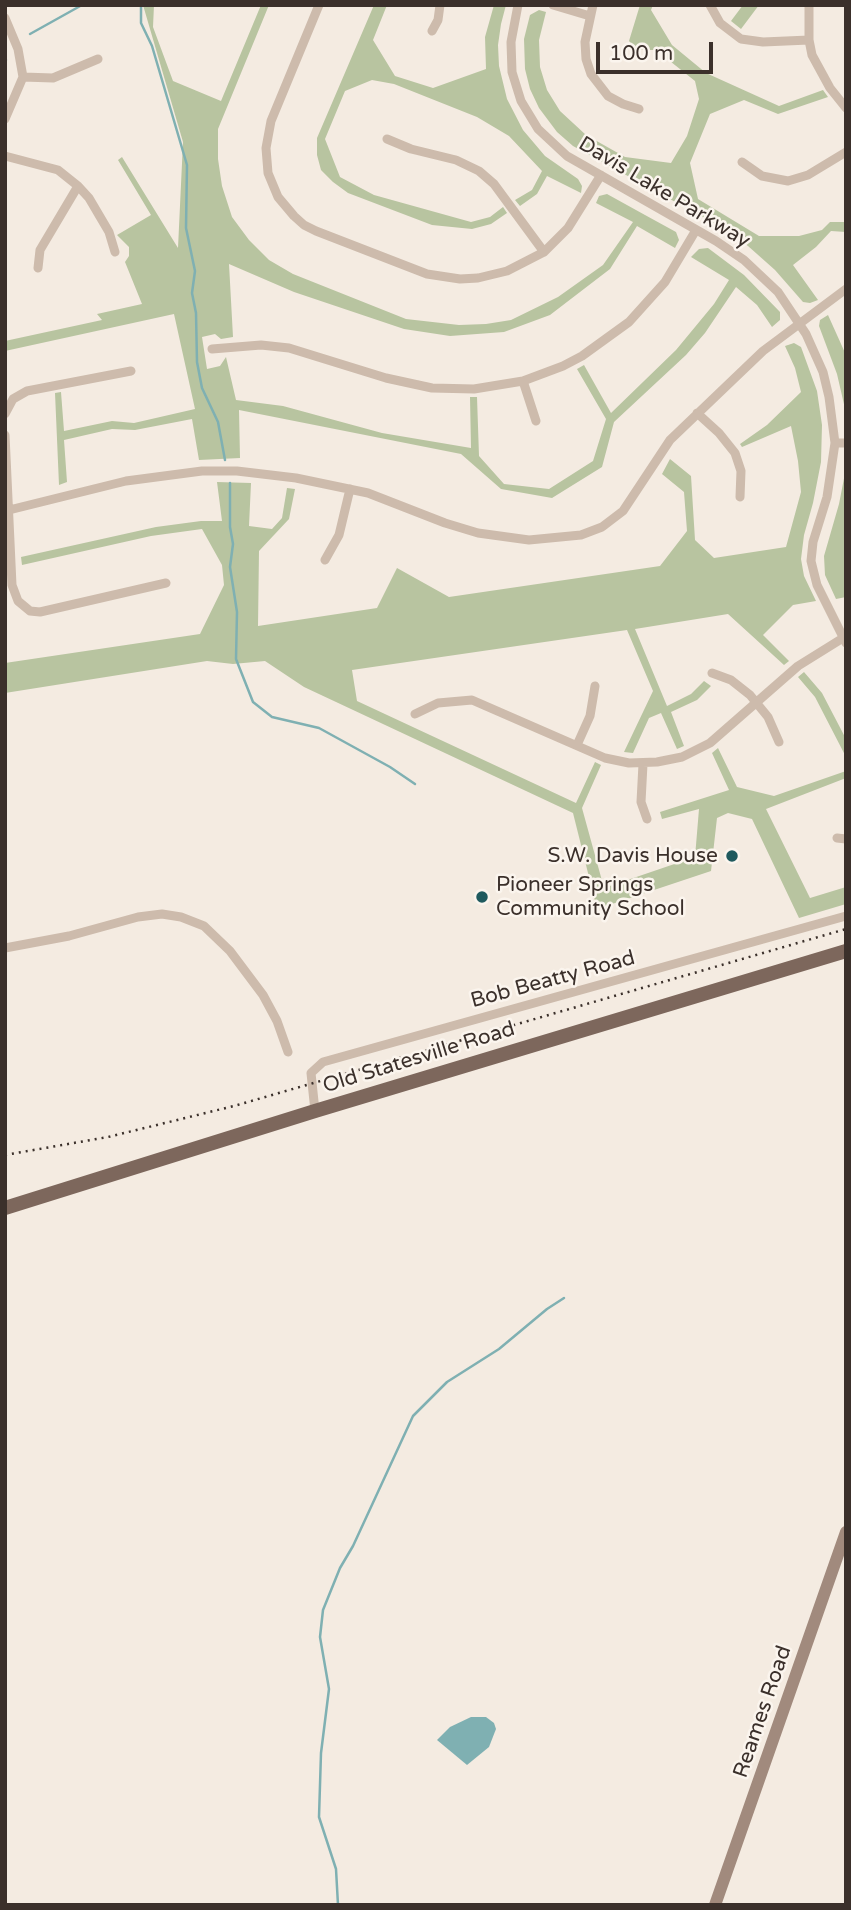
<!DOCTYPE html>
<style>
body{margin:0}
#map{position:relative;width:851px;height:1910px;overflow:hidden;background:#f4ebe1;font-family:"Varela Round",sans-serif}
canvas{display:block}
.frame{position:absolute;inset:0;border:7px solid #3b302b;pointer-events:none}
.scale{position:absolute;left:596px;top:42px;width:117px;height:32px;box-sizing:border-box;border:4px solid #3b302b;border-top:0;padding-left:9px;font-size:21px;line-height:24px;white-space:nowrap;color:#3b302b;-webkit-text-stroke:5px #fbf5ee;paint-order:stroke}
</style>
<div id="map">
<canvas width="851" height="1910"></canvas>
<div class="frame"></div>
<div class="scale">100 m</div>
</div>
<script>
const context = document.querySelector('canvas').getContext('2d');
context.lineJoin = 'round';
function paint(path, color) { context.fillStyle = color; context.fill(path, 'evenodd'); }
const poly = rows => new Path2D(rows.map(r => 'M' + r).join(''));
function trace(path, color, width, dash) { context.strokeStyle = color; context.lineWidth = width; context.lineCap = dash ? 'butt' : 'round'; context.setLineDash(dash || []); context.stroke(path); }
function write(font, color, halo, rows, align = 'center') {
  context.font = font + ' "Varela Round",sans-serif'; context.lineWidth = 5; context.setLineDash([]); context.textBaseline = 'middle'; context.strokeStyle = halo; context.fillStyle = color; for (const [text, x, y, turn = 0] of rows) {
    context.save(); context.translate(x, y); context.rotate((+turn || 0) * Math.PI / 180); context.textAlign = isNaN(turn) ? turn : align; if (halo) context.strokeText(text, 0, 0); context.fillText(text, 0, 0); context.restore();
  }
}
const green = poly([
 [143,5,154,5,153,27,173,81,221,101,261,5,269,5,218,129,218,159,222,186,232,217,249,240,269,260,293,274,406,319,459,325,486,324,511,320,558,297,603,265,633,222,596,203,599,196,607,194,645,215,676,232,679,240,675,248,637,226,610,269,550,315,504,332,450,336,404,329,294,292,229,264,233,337,221,339,215,334,202,337,207,369,220,366,226,357,236,400,283,406,382,433,471,448,470,397,477,397,479,456,504,484,549,489,593,461,606,419,577,369,584,365,611,413,676,350,714,304,729,280,691,257,699,249,708,248,744,275,780,312,780,320,772,327,757,305,736,287,705,333,686,355,614,422,602,467,552,498,501,489,461,454,239,410,240,458,199,460,192,419,135,430,112,429,64,440,67,482,59,485,55,393,61,392,64,431,112,421,134,423,195,409,174,314,5,351,5,341,102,320,97,314,142,304,125,262,129,256,129,247,117,235,151,215,118,160,122,157,178,248,183,142],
 [374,5,387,5,373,40,395,76,433,88,486,69,485,37,494,5,506,5,501,24,498,45,499,66,507,99,523,130,545,156,578,179,582,186,581,193,547,176,537,194,520,206,515,200,532,190,542,171,509,136,477,117,394,84,372,80,345,91,325,139,340,177,374,195,471,222,490,217,503,207,507,213,491,224,472,229,432,225,348,193,333,182,321,170,317,155,317,138],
 [640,5,653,5,651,10,672,45,706,73,779,106,823,90,828,97,778,114,744,100,710,114,690,163,698,199,759,236,799,236,822,230,830,222,846,222,846,232,831,231,816,247,793,265,818,300,810,303,803,302,775,270,748,246,721,227,573,146,557,132,539,108,530,89,525,69,524,39,530,15,539,10,546,12,539,40,540,67,547,90,560,111,586,135,625,157,671,163,687,136,699,99,695,81,656,50,637,50,629,41],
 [743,5,759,5,741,29,731,21],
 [828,315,846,355,846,413,837,374,819,326,820,320],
 [794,343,801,347,817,391,822,425,821,462,813,503,804,535,801,559,804,576,816,601,793,605,763,635,789,661,784,665,728,614,635,629,667,706,691,694,704,681,711,686,697,700,671,712,684,746,677,749,661,713,649,718,633,753,624,752,653,691,627,630,352,670,357,701,576,803,595,762,601,765,582,808,604,888,695,857,699,809,662,819,660,812,729,790,712,753,718,748,737,787,774,796,846,771,846,778,766,809,810,898,846,887,846,904,799,918,752,819,728,813,717,818,711,871,597,909,573,813,304,687,265,661,233,664,207,661,5,693,5,663,200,634,224,585,222,565,202,529,151,536,22,565,21,557,156,527,201,521,222,521,217,482,251,483,249,526,272,529,282,518,287,488,295,489,289,519,259,551,258,626,377,608,397,568,449,597,660,566,687,531,684,492,662,474,670,459,691,476,695,540,714,558,786,547,801,492,798,461,791,426,742,447,740,444,767,425,801,392,795,368,785,346],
 [846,468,846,597,836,599,825,575,824,556,839,504],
 [804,672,822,693,846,739,846,757,815,697,798,677]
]);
const water = poly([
 [471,1717,486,1717,494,1723,496,1729,489,1747,467,1765,437,1740,450,1727]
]);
const stream = poly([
 [141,5,141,23,152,46,187,165,186,228,195,271,192,293,196,313,197,362,202,388,218,422,225,460],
 [30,34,82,5],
 [5,62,6,60],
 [230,483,230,527,233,544,230,567,237,612,236,659,253,702,272,717,319,728,390,767,415,784],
 [338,1905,336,1869,319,1817,321,1753,329,1689,320,1637,323,1610,340,1568,353,1546,413,1416,447,1382,499,1349,547,1309,564,1298]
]);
const street = poly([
 [319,5,271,121,266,148,268,173,278,197,294,216,304,225,316,231,427,274,460,279,478,278,507,271,544,252,568,228,601,175],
 [518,5,511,42,512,72,521,101,538,129,567,156,716,241,744,260,778,292,806,334,823,372,829,397,835,443,827,497,813,542,811,561,817,585,846,643],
 [553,5,590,16],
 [593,5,585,42,586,59,591,74,608,96,623,104,639,109],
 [710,5,720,23,741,39,763,42,809,40],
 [809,5,809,40,812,55,830,88,846,108],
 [5,18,18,49,23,77,5,119],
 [432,31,438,20,440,5],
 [23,77,53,78,98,59],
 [387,139,411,149,456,160,479,171,494,184,544,252],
 [5,156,58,170,78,186,89,198,109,232,115,252],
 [742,162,762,176,788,181,808,175,846,152],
 [38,268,40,250,78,186],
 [212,349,261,345,289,348,386,378,432,388,474,389,523,381,563,366,582,356,629,322,665,282,696,230],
 [523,381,536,421],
 [697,413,719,433,735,453,741,471,740,497],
 [5,414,13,399,27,391,131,371],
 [5,435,12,585,18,601,30,611,40,612,166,583],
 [835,443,846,443],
 [5,511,126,481,202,471,237,471,296,478,368,493,445,523,478,533,529,540,581,535,602,527,623,511,670,440,763,351,846,289],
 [325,560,339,535,350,489],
 [712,673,731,680,750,695,768,717,779,742],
 [415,714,438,703,472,700,605,758,629,763,657,762,682,757,710,743,798,666,843,638],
 [577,745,590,716,595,686],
 [643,764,641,802,647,819],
 [837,838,846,839],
 [5,948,69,936,138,917,162,914,181,917,204,926,230,951,263,995,277,1021,288,1052],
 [315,1111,311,1073,323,1062,846,916]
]);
const secondary = poly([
 [715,1905,846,1532]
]);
const primary = poly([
 [5,1208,315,1111,846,951]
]);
const rail = poly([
 [5,1155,108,1137,234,1106,846,929]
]);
const markers = [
 [732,856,7,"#1f5a5e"],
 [482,897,7,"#1f5a5e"]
];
const streetNames = [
 ["Davis Lake Parkway",664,193,31],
 ["Bob Beatty Road",553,980,-15],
 ["Old Statesville Road",419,1058,-17],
 ["Reames Road",763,1712,-71]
];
const poiNames = [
 ["S.W. Davis House",718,856],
 ["Pioneer Springs",496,885,"left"],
 ["Community School",496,909,"left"]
];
paint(green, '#b8c4a0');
paint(water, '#7fb0b2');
trace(stream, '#7fb0b2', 2.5);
trace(street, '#cdbbac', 9);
trace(secondary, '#a18a7d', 12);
trace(primary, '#7d675c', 14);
trace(rail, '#3b302b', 2.5, [2, 5]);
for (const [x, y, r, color] of markers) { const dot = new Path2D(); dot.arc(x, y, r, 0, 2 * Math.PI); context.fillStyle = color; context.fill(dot); trace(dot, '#fbf5ee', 2.5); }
write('21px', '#3b302b', '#fbf5ee', streetNames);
write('21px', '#3b302b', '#fbf5ee', poiNames, 'right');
</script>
